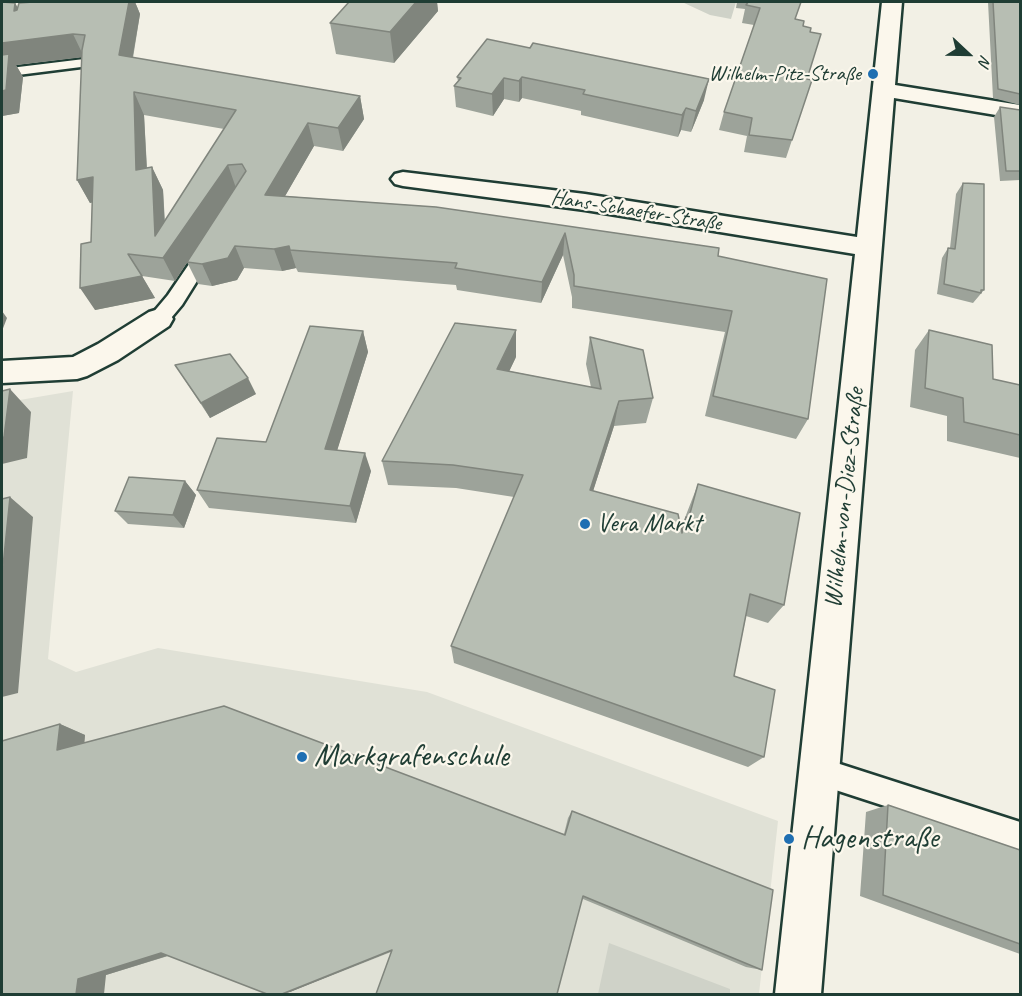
<!DOCTYPE html>
<meta charset="utf-8">
<style>
body{margin:0}
#map{position:relative;width:1022px;height:996px;overflow:hidden;background:#f2f0e5;font-family:Caveat,sans-serif}
canvas{display:block}
.frame{position:absolute;inset:0;border:3px solid #1f3d34;pointer-events:none}
.north{position:absolute;left:938px;top:24px;width:60px;height:60px;-webkit-text-stroke:4px #fbf7ec;paint-order:stroke;rotate:112deg;font-size:16px;font-weight:700;line-height:24px;text-align:center;color:#1f3d34}
.north::after{content:'';display:block;margin:auto;width:21px;height:27px;background:#1f3d34;clip-path:polygon(50% 0,100% 100%,50% 72%,0 100%)}
</style>
<div id="map">
<canvas width="1022" height="996"></canvas>
<div class="frame"></div>
<div class="north">N</div>
</div>
<script>
const context = document.querySelector('canvas').getContext('2d');
context.lineJoin = 'round';
function paint(path, color) { context.fillStyle = color; context.fill(path, 'evenodd'); }
const poly = rows => new Path2D(rows.map(r => 'M' + r).join(''));
function trace(path, color, width, dash) { context.strokeStyle = color; context.lineWidth = width; context.lineCap = dash ? 'butt' : 'round'; context.setLineDash(dash || []); context.stroke(path); }
function write(font, color, halo, rows, align = 'center') {
  context.font = font + ' Caveat,sans-serif'; context.lineWidth = 4.5; context.setLineDash([]); context.textBaseline = 'middle'; context.strokeStyle = halo; context.fillStyle = color; for (const [text, x, y, turn = 0] of rows) {
    context.save(); context.translate(x, y); context.rotate((+turn || 0) * Math.PI / 180); context.textAlign = isNaN(turn) ? turn : align; if (halo) context.strokeText(text, 0, 0); context.fillText(text, 0, 0); context.restore();
  }
}
const built = poly([
 [73,391,48,659,76,672,158,648,427,692,778,821,759,994,2,994,2,403]
]);
const green = poly([
 [682,2,736,2,731,19,710,15],
 [609,943,730,989,730,994,598,994]
]);
const service = poly([
 [84,59,89,60,91,63,89,66,2,77,2,69,84,59],
 [208,243,214,245,217,249,182,305,166,324,159,326,152,324,149,319,152,314,168,295,202,245,208,243],
 [818,757,1020,822,1020,850,808,781,804,771,808,761,818,757]
]);
const minor = poly([
 [882,2,902,2,895,85,1020,105,1020,119,894,98,821,994,775,994,855,254,585,210,403,186,395,184,391,179,395,174,403,172,585,194,857,237,882,2],
 [159,309,169,312,173,319,169,326,118,360,87,376,77,379,2,383,2,361,73,357,98,344,149,312,159,309]
]);
const wall = poly([
 [33,2,135,2,140,14,133,58,360,96,364,119,343,151,314,146,285,196,436,207,718,256,808,419,796,439,705,416,725,332,572,308,572,297,563,255,541,303,457,290,456,285,298,272,296,268,282,271,244,268,237,280,212,286,198,284,187,262,175,281,142,276,155,298,95,310,91,242,92,202,90,203,77,180,82,57,16,65,23,77,19,113,2,116,15,3,18,8],
 [144,115,224,129,165,222,163,190,152,167,147,168],
 [349,2,437,2,438,11,394,63,336,54,330,23],
 [737,2,801,2,795,19,810,32,807,79,792,140,786,158,744,152,747,136,719,130,724,112,754,25,742,23,745,9,736,8],
 [988,2,1020,2,1020,105,993,98],
 [487,39,704,100,691,132,681,130,678,137,581,115,581,111,522,98,519,102,504,99,493,116,456,107,454,86,458,81,457,77],
 [1000,107,1020,110,1020,180,1000,181,994,117],
 [963,183,984,290,973,303,937,294,942,258,948,248,950,248,956,194],
 [929,330,993,379,1020,385,1020,458,947,441,947,416,910,407,915,350],
 [363,331,368,352,337,450,371,471,356,523,209,508,197,490,266,442],
 [590,337,653,398,646,423,614,426,593,491,681,528,698,484,784,605,768,623,746,616,734,676,764,757,748,767,454,663,451,646,514,497,456,488,388,485,382,461,516,357,509,371,591,387,586,364],
 [175,365,256,394,210,418],
 [185,481,196,495,184,528,128,524,115,511],
 [60,724,85,735,84,743,564,834,568,818,572,811,762,970,746,967,583,899,391,952,290,992,168,956,106,975],
 [888,805,1020,850,1020,954,860,896,866,812]
]);
const shadedWall = poly([
 [129,2,135,2,140,14,129,78,119,55],
 [416,2,437,2,438,11,394,63,390,32],
 [15,3,27,25,14,11],
 [73,34,84,57,16,65,23,77,19,113,2,116,2,43],
 [522,77,522,98,519,102,519,81],
 [504,78,504,99,493,116,492,94],
 [709,79,704,100,691,132,696,111],
 [134,92,144,115,148,193,136,170],
 [360,96,364,119,343,151,338,128],
 [686,108,681,130,678,137,682,115],
 [308,123,314,146,273,217,265,195],
 [228,165,236,188,175,281,163,258,155,236,152,167,163,190,166,254],
 [93,177,105,200,90,203,77,180],
 [565,233,563,255,541,303,542,282],
 [235,246,244,268,237,280,212,286,202,264],
 [289,246,296,268,282,271,274,249],
 [142,276,155,298,95,310,80,288],
 [2,311,7,318,2,331],
 [516,330,516,357,498,395,497,369],
 [363,331,368,352,332,467,325,449],
 [248,378,256,394,210,418,201,403],
 [10,389,31,412,27,458,2,464,2,438],
 [619,401,614,426,586,513,590,490],
 [365,453,371,471,356,523,350,506],
 [185,481,196,495,184,528,173,515],
 [10,497,33,517,18,693,2,697,2,576],
 [60,724,85,735,83,760,57,750],
 [399,948,290,992,282,994,392,950],
 [183,951,106,975,104,994,76,994,78,979,161,953]
]);
const building = poly([
 [2,2,15,3,14,11,17,10,19,3,33,2,129,2,119,55,360,96,338,128,308,123,265,195,436,207,719,248,718,256,827,279,808,419,713,396,732,311,574,286,574,275,565,233,542,282,455,268,457,263,290,250,289,246,274,249,235,246,228,258,202,264,187,262,246,171,242,164,228,165,163,258,128,254,142,276,80,288,81,244,91,242,93,177,77,180,82,50,85,35,73,34,2,43,2,2],
 [134,92,236,110,155,236,152,167,136,170,134,92],
 [349,2,416,2,390,32,330,23,349,2],
 [748,2,801,2,795,19,804,21,803,26,811,28,810,32,821,34,807,79,812,80,792,140,749,135,752,118,724,112,760,8,746,5,748,2],
 [993,2,1020,2,1020,94,998,89,993,2],
 [487,39,530,48,533,43,709,79,696,111,686,108,682,115,583,94,585,90,522,77,519,81,504,78,492,94,454,86,461,78,457,77,487,39],
 [9,54,6,90,2,91,2,55,9,54],
 [1000,107,1020,110,1020,171,1006,171,1000,107],
 [963,183,984,184,984,290,981,290,981,293,944,284,948,248,955,249,963,183],
 [455,323,516,330,497,369,601,389,590,337,643,350,653,398,619,401,590,490,678,514,682,533,686,517,689,517,698,484,800,513,784,605,750,594,734,676,775,690,764,757,451,646,523,475,453,465,382,461,455,323],
 [310,326,363,331,325,449,365,453,350,506,197,490,217,438,266,442,310,326],
 [929,330,992,345,993,379,1020,385,1020,435,964,422,963,398,925,388,929,330],
 [230,354,248,378,201,403,175,365,230,354],
 [10,389,4,437,2,438,2,391,10,389],
 [129,477,185,481,173,515,115,511,129,477],
 [10,497,2,576,2,499,10,497],
 [224,706,565,835,572,811,773,890,762,970,583,896,557,994,376,994,392,950,282,994,267,994,161,953,78,979,76,994,2,994,2,741,60,724,57,750,224,706],
 [888,805,1020,850,1020,944,883,895,888,805]
]);
const markers = [
 [873,74,6,"#1f6fb2"],
 [585,524,6,"#1f6fb2"],
 [302,757,6,"#1f6fb2"],
 [789,839,6,"#1f6fb2"]
];
const farPoinames = [
 ["Wilhelm-Pitz-Straße",861,74]
];
const farStreetnames = [
 ["Hans-Schaefer-Straße",636,211,9]
];
const streetNames = [
 ["Wilhelm-von-Diez-Straße",845,498,-84]
];
const poiNames = [
 ["Vera Markt",597,524]
];
const nearPoinames = [
 ["Markgrafenschule",314,757],
 ["Hagenstraße",801,839]
];
paint(built, '#e0e1d6');
paint(green, '#cfd2c8');
trace(service, '#1f3d34', 5);
trace(minor, '#1f3d34', 5);
paint(service, '#fbf7ec');
paint(minor, '#fbf7ec');
paint(wall, '#9da39a');
paint(shadedWall, '#80857d');
paint(building, '#b7beb3');
trace(building, '#80857d', 1.5);
for (const [x, y, r, color] of markers) { const dot = new Path2D(); dot.arc(x, y, r, 0, 2 * Math.PI); context.fillStyle = color; context.fill(dot); trace(dot, '#fbf7ec', 2); }
write('22px', '#1f3d34', '#fbf7ec', farPoinames, 'right');
write('22px', '#1f3d34', '#fbf7ec', farStreetnames);
write('26px', '#1f3d34', '#fbf7ec', streetNames);
write('26px', '#1f3d34', '#fbf7ec', poiNames, 'left');
write('32px', '#1f3d34', '#fbf7ec', nearPoinames, 'left');
</script>
